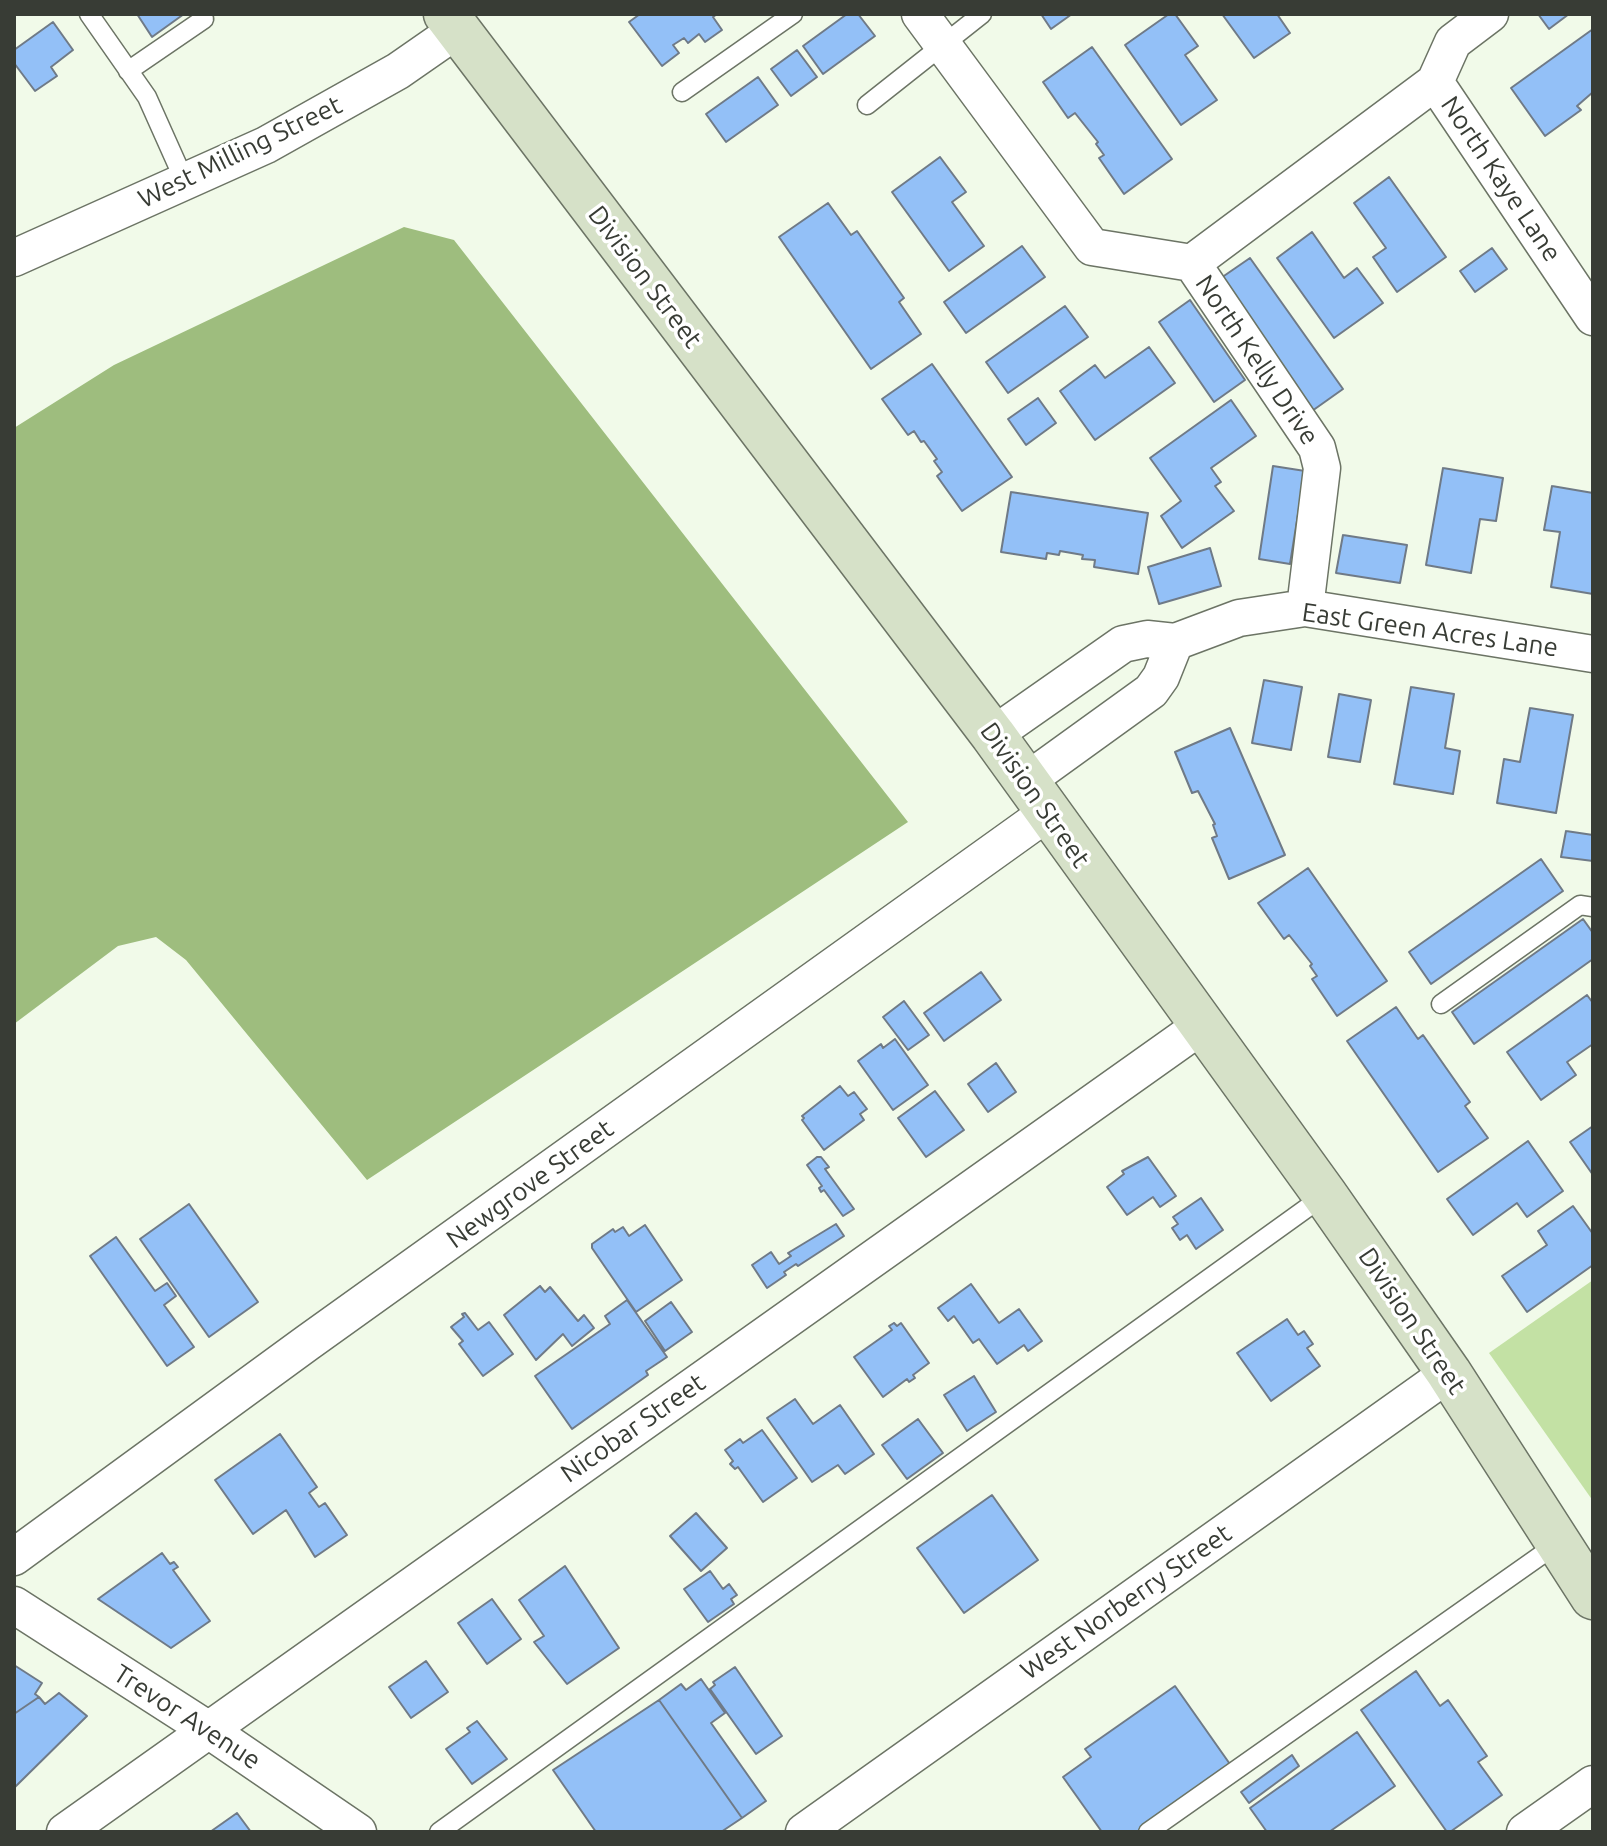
<!DOCTYPE html>
<style>
body{margin:0}
#map{position:relative;width:1607px;height:1846px;overflow:hidden;background:#f1fae9;font-family:Ubuntu,sans-serif}
canvas{display:block}
.frame{position:absolute;inset:0;border:16px solid #383c35;pointer-events:none}
</style>
<div id="map">
<canvas width="1607" height="1846"></canvas>
<div class="frame"></div>
</div>
<script>
const context = document.querySelector('canvas').getContext('2d');
context.lineJoin = 'round';
function paint(path, color) { context.fillStyle = color; context.fill(path, 'evenodd'); }
const poly = rows => new Path2D(rows.map(r => 'M' + r).join(''));
function trace(path, color, width, dash) { context.strokeStyle = color; context.lineWidth = width; context.lineCap = dash ? 'butt' : 'round'; context.setLineDash(dash || []); context.stroke(path); }
function write(font, color, halo, rows, align = 'center') {
  context.font = font + ' Ubuntu,sans-serif'; context.lineWidth = 7; context.setLineDash([]); context.textBaseline = 'middle'; context.strokeStyle = halo; context.fillStyle = color; for (const [text, x, y, turn = 0] of rows) {
    context.save(); context.translate(x, y); context.rotate((+turn || 0) * Math.PI / 180); context.textAlign = isNaN(turn) ? turn : align; if (halo) context.strokeText(text, 0, 0); context.fillText(text, 0, 0); context.restore();
  }
}
const green = poly([
 [1593,1280,1593,1501,1489,1353]
]);
const water = poly([
 [404,227,454,240,908,822,367,1180,186,960,156,937,118,946,14,1024,14,428,114,365]
]);
const building = poly([
 [137,14,184,14,152,37,137,14],
 [640,14,717,14,713,17,722,30,705,42,699,34,688,43,684,38,673,45,679,53,662,66,629,22,640,14],
 [847,14,858,14,875,36,823,74,803,46,847,14],
 [1041,14,1072,14,1051,29,1041,14],
 [1169,14,1175,14,1198,46,1185,55,1217,100,1181,125,1125,45,1169,14],
 [1222,14,1277,14,1290,33,1254,58,1222,14],
 [1538,14,1569,14,1549,29,1538,14],
 [53,22,73,50,51,67,57,76,35,91,14,63,14,50,53,22],
 [1593,29,1593,92,1577,106,1581,110,1545,136,1511,88,1593,29],
 [1092,47,1172,159,1124,194,1099,158,1104,155,1096,144,1098,142,1075,113,1068,118,1043,82,1092,47],
 [797,50,817,77,791,96,771,69,797,50],
 [758,77,778,105,726,142,706,114,758,77],
 [940,157,966,192,952,202,984,246,949,271,892,192,940,157],
 [1389,177,1446,257,1397,292,1373,257,1386,248,1354,203,1389,177],
 [828,203,851,235,857,231,904,298,899,302,921,334,871,369,779,237,828,203],
 [1312,232,1344,278,1357,268,1383,303,1334,338,1277,258,1312,232],
 [1022,246,1045,277,966,333,944,302,1022,246],
 [1492,248,1507,269,1475,292,1460,271,1492,248],
 [1250,258,1343,389,1312,411,1218,280,1250,258],
 [1190,300,1245,380,1214,402,1159,322,1190,300],
 [1065,306,1088,337,1008,393,986,362,1065,306],
 [1149,347,1175,383,1095,440,1060,391,1095,365,1105,378,1149,347],
 [932,364,1012,477,962,511,937,476,942,472,934,461,937,459,924,441,921,442,914,431,908,435,882,399,932,364],
 [1038,398,1056,423,1026,445,1008,419,1038,398],
 [1231,400,1256,436,1211,468,1221,482,1215,486,1234,511,1182,548,1161,516,1181,501,1150,458,1231,400],
 [1273,466,1305,471,1290,564,1259,559,1273,466],
 [1443,468,1503,478,1496,521,1480,519,1471,573,1426,565,1443,468],
 [1552,486,1593,493,1593,594,1551,587,1560,532,1544,530,1552,486],
 [1011,492,1148,513,1138,574,1094,567,1095,560,1082,559,1083,555,1060,551,1059,555,1047,553,1046,559,1001,552,1011,492],
 [1343,535,1407,545,1400,583,1336,573,1343,535],
 [1210,548,1221,586,1159,604,1148,567,1210,548],
 [1264,680,1302,687,1291,750,1252,743,1264,680],
 [1411,687,1454,694,1445,748,1460,751,1453,794,1394,784,1411,687],
 [1339,694,1371,700,1360,762,1328,757,1339,694],
 [1530,708,1573,715,1556,813,1497,803,1504,759,1520,762,1530,708],
 [1230,728,1285,855,1229,879,1212,838,1217,836,1213,825,1215,824,1198,791,1192,793,1175,752,1230,728],
 [1566,831,1593,835,1593,861,1561,857,1566,831],
 [1541,859,1563,891,1431,984,1409,952,1541,859],
 [1308,868,1387,981,1337,1016,1312,979,1317,976,1310,966,1312,964,1289,935,1284,939,1258,903,1308,868],
 [1583,919,1593,933,1593,959,1474,1044,1452,1012,1583,919],
 [981,972,1001,1000,944,1041,924,1013,981,972],
 [1587,995,1593,1003,1593,1044,1567,1062,1576,1075,1541,1100,1507,1052,1587,995],
 [904,1001,929,1035,908,1050,883,1017,904,1001],
 [1396,1007,1418,1039,1423,1035,1470,1102,1465,1106,1488,1138,1438,1172,1347,1041,1396,1007],
 [895,1039,928,1085,893,1110,858,1061,881,1044,883,1048,895,1039],
 [996,1063,1016,1092,988,1112,968,1084,996,1063],
 [840,1086,848,1096,854,1092,867,1109,860,1114,864,1120,824,1150,802,1120,804,1118,802,1116,840,1086],
 [935,1091,964,1130,926,1157,898,1118,935,1091],
 [1593,1126,1593,1175,1570,1142,1593,1126],
 [1528,1141,1563,1191,1527,1217,1517,1203,1473,1235,1447,1199,1528,1141],
 [817,1157,821,1157,829,1167,825,1169,854,1209,843,1216,824,1190,821,1192,819,1188,822,1186,807,1165,817,1157],
 [1148,1157,1176,1196,1160,1207,1153,1197,1127,1215,1107,1187,1124,1174,1122,1171,1148,1157],
 [1201,1198,1223,1230,1196,1249,1187,1235,1180,1240,1172,1228,1178,1224,1173,1217,1201,1198],
 [189,1204,258,1302,209,1337,140,1239,189,1204],
 [1573,1206,1593,1234,1593,1265,1527,1312,1502,1276,1547,1245,1538,1231,1573,1206],
 [836,1224,844,1236,798,1266,796,1264,784,1272,786,1275,767,1288,752,1265,771,1252,779,1264,791,1256,788,1253,836,1224],
 [645,1225,682,1280,636,1312,592,1248,592,1244,613,1229,615,1232,623,1227,629,1236,645,1225],
 [116,1237,155,1291,167,1283,176,1296,164,1305,194,1347,167,1366,90,1256,116,1237],
 [971,1284,999,1323,1019,1309,1042,1341,1028,1351,1024,1345,997,1364,979,1339,973,1343,954,1316,948,1321,938,1308,971,1284],
 [540,1286,545,1292,550,1287,578,1321,584,1315,594,1328,572,1346,563,1334,536,1360,504,1315,540,1286],
 [627,1300,667,1357,646,1371,648,1375,572,1429,535,1376,610,1324,605,1316,627,1300],
 [671,1302,692,1332,665,1351,645,1321,671,1302],
 [465,1313,478,1330,489,1322,513,1354,483,1376,459,1344,463,1341,451,1327,464,1317,462,1314,465,1313],
 [1287,1319,1298,1335,1304,1331,1313,1344,1307,1348,1320,1366,1271,1401,1237,1353,1287,1319],
 [894,1323,897,1326,901,1323,929,1363,913,1375,915,1378,909,1382,907,1379,883,1397,854,1357,892,1330,889,1326,894,1323],
 [974,1376,996,1412,967,1431,944,1395,974,1376],
 [795,1399,813,1424,840,1405,874,1454,845,1474,838,1465,812,1482,767,1418,795,1399],
 [918,1419,943,1453,907,1479,882,1445,918,1419],
 [762,1430,797,1478,763,1502,738,1467,735,1469,730,1464,733,1461,725,1450,740,1439,743,1443,762,1430],
 [280,1434,317,1487,309,1493,319,1507,325,1503,347,1535,315,1557,286,1510,253,1534,215,1480,280,1434],
 [992,1495,1038,1560,964,1613,917,1548,992,1495],
 [696,1513,727,1548,701,1571,670,1536,696,1513],
 [162,1553,170,1564,174,1562,178,1567,173,1570,210,1621,171,1648,98,1599,162,1553],
 [565,1566,619,1648,567,1684,534,1642,544,1636,519,1600,565,1566],
 [710,1571,723,1589,729,1584,737,1595,731,1599,734,1604,708,1622,684,1589,710,1571],
 [492,1599,521,1639,487,1664,458,1623,492,1599],
 [426,1661,448,1692,411,1718,389,1687,426,1661],
 [14,1665,42,1683,35,1694,39,1697,14,1714,14,1665],
 [735,1667,782,1736,756,1754,710,1689,715,1685,713,1682,735,1667],
 [1416,1671,1440,1706,1448,1700,1487,1756,1478,1762,1502,1795,1450,1832,1447,1832,1361,1710,1416,1671],
 [701,1679,725,1713,711,1723,766,1801,742,1818,659,1700,681,1684,686,1690,701,1679],
 [1175,1686,1232,1767,1139,1832,1102,1832,1063,1777,1091,1757,1085,1749,1175,1686],
 [59,1693,87,1716,14,1788,14,1714,39,1697,45,1704,59,1693],
 [659,1700,742,1818,721,1832,596,1832,553,1770,659,1700],
 [477,1721,507,1759,472,1784,446,1749,470,1732,467,1728,477,1721],
 [1357,1732,1395,1786,1329,1832,1267,1832,1250,1808,1357,1732],
 [1292,1755,1299,1766,1249,1803,1241,1792,1292,1755],
 [237,1813,251,1832,210,1832,237,1813]
]);
const lane = poly([
 [89,14,147,97,185,182],
 [128,71,204,19],
 [682,92,793,14],
 [867,105,982,14],
 [1441,1004,1580,905,1593,907],
 [439,1832,1325,1195],
 [1148,1832,1557,1544]
]);
const street = poly([
 [920,14,1092,247,1192,263,1317,448,1322,468,1305,608],
 [1435,82,1593,317],
 [14,258,266,145,398,71,457,30],
 [1192,263,1435,82,1453,42,1490,14],
 [993,735,1123,644,1147,639,1175,642,1239,618,1305,608,1593,654],
 [1025,782,1151,691,1161,677,1175,642],
 [14,1557,307,1343,1047,813],
 [14,1605,207,1729,358,1832],
 [65,1832,1201,1026],
 [804,1832,1449,1373],
 [1525,1832,1593,1784]
]);
const secondary = poly([
 [446,14,993,735,1325,1195,1449,1373,1593,1597]
]);
const streetNames = [
 ["West Milling Street",240,152,-26],
 ["North Kaye Lane",1501,179,56],
 ["Division Street",645,277,53],
 ["North Kelly Drive",1257,360,56],
 ["East Green Acres Lane",1430,630,8],
 ["Division Street",1035,795,55],
 ["Newgrove Street",530,1184,-36],
 ["Division Street",1412,1321,56],
 ["Nicobar Street",633,1428,-35],
 ["West Norberry Street",1126,1602,-35],
 ["Trevor Avenue",187,1717,33]
];
paint(green, '#c3e1a4');
paint(water, '#9ebd7e');
paint(building, '#93c0f7');
trace(building, '#6f7a87', 2);
trace(lane, '#6c7465', 21);
trace(street, '#6c7465', 39);
trace(secondary, '#6c7465', 47);
trace(lane, '#fff', 18);
trace(street, '#fff', 36);
trace(secondary, '#d6e1c8', 44);
write('26px', '#383c35', '#fff', streetNames);
</script>
